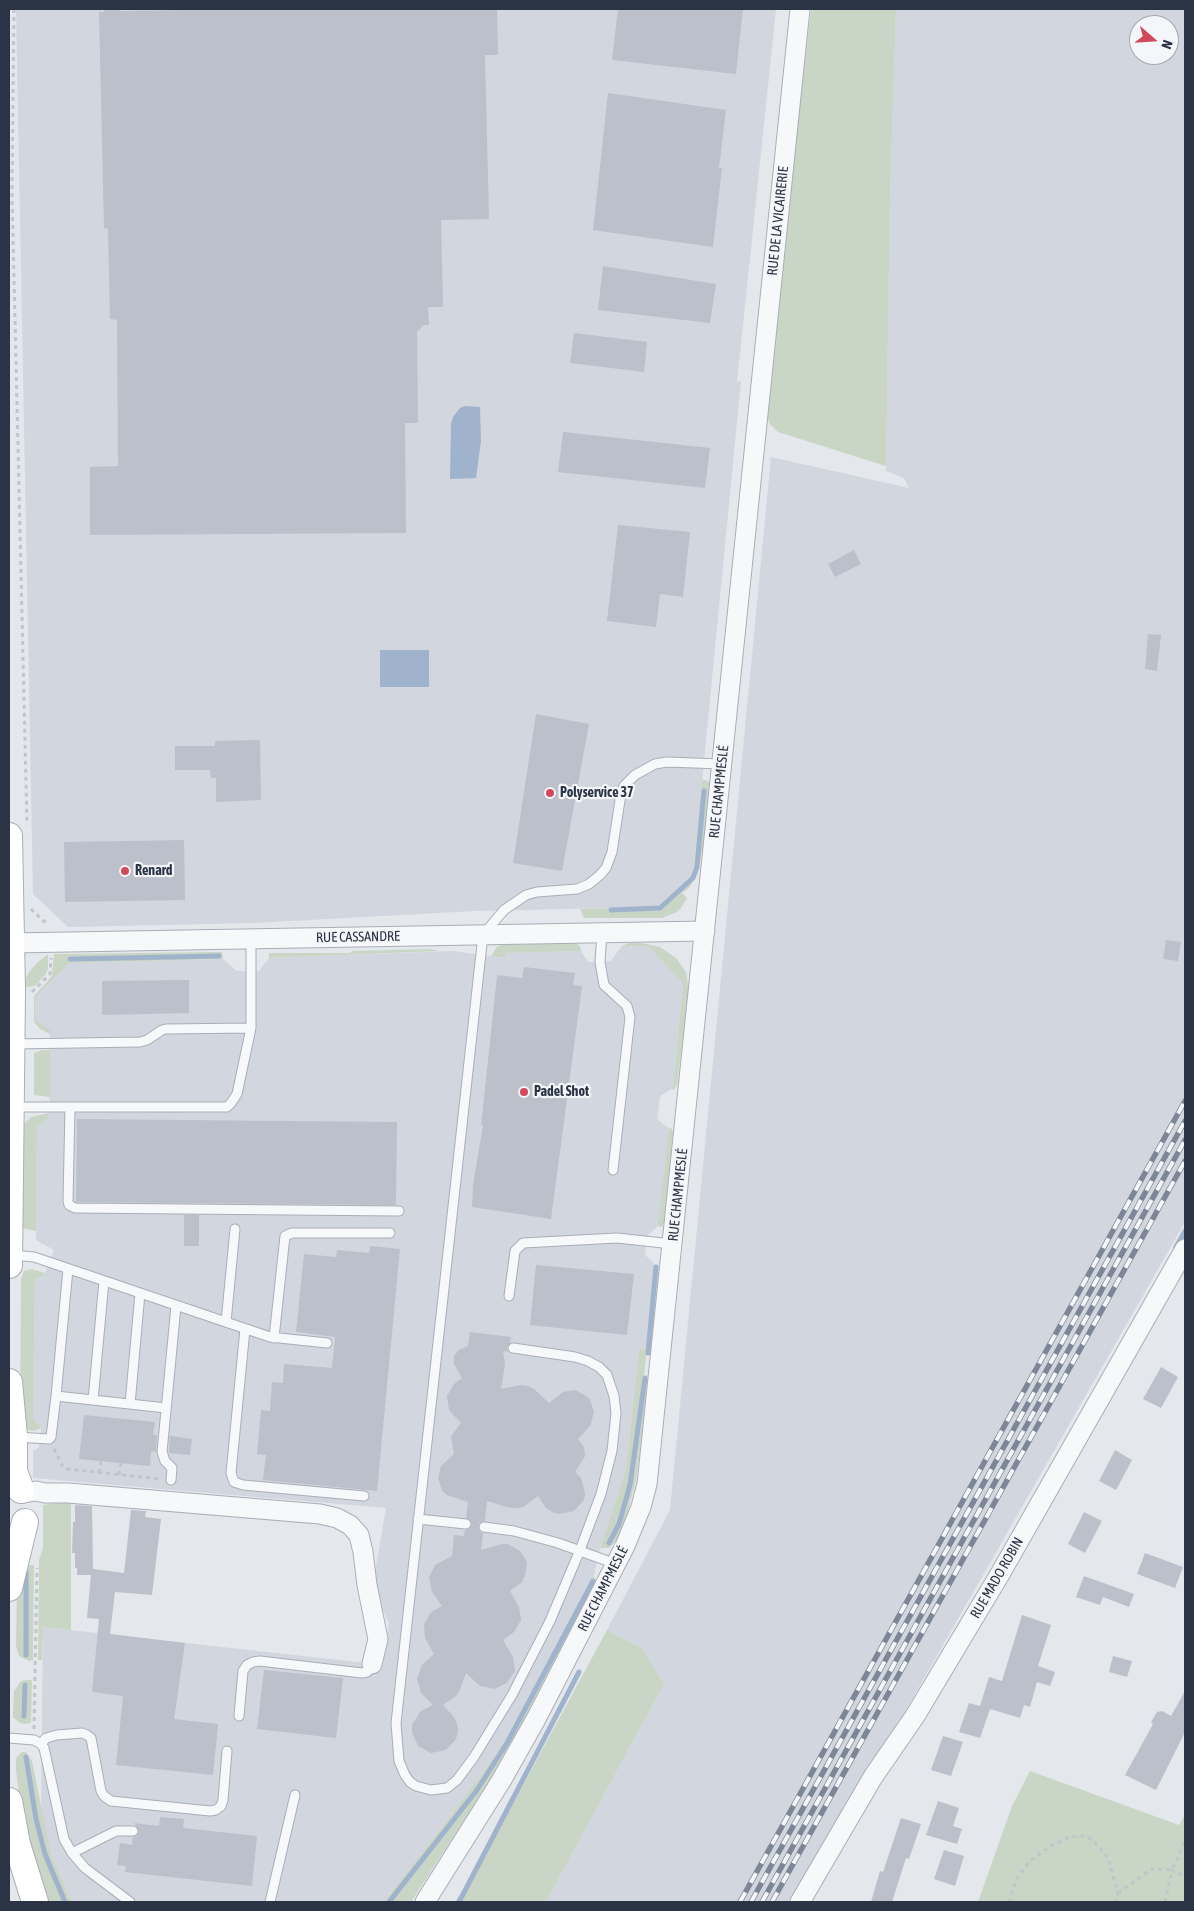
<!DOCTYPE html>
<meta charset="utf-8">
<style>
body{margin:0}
#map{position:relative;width:1194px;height:1911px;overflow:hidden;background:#e4e7ec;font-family:"Asap Condensed",sans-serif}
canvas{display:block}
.frame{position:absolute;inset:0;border:10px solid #2b3445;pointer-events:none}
.north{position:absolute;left:1129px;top:15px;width:50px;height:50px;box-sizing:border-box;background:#f4f6f9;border:1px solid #a4a8b1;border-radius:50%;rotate:109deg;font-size:14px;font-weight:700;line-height:20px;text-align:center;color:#2b3445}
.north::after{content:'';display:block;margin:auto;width:18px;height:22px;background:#d1495b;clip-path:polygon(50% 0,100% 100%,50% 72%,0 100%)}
</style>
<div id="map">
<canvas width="1194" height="1911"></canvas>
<div class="frame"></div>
<div class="north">N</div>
</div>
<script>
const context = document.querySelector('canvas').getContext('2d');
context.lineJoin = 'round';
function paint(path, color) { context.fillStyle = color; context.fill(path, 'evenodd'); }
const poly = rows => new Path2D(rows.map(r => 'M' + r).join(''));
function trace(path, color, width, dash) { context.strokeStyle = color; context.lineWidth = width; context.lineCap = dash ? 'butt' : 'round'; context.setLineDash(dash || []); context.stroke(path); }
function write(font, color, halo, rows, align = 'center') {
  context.font = font + ' "Asap Condensed",sans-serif'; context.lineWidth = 4.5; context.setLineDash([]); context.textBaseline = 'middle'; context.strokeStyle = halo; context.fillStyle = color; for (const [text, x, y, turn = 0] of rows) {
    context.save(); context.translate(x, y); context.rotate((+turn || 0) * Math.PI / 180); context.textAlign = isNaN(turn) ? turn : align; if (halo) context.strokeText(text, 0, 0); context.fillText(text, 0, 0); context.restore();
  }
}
const built = poly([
 [16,9,776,9,737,382,741,381,693,874,657,907,475,911,254,923,68,927,33,894],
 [896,9,1185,9,1185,1222,796,1902,546,1902,664,1684,642,1648,607,1630,670,1510,771,457,909,488,904,478,886,471,890,200],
 [1139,25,1169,25,1169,55,1139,55],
 [648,946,683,984,673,1088,660,1096,657,1119,669,1129,659,1225,648,1235,645,1255,655,1264,647,1349,639,1348,626,1469,601,1544,594,1575,507,1737,483,1773,384,1902,72,1902,51,1855,41,1812,43,1627,383,1665,389,1623,372,1589,386,1508,33,1478,33,1451,39,1447,41,1428,33,1418,35,1280,44,1276,54,1250,36,1240,37,1128,49,1117,50,1031,36,1020,35,998,69,963,223,959,237,971,259,971,269,958,452,951,504,958,505,953,581,951,588,962,611,961,621,947],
 [497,975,503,976,483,1125,481,1125]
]);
const green = poly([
 [811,9,896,9,890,200,886,466,778,432,770,424,767,417,766,404],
 [702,779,709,782,710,786,703,848,696,875,689,888,682,893,687,898,681,908,677,912,662,918,584,918,580,909,657,907,693,874],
 [576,943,580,946,581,951,505,953,505,958,491,956,497,947,501,945],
 [628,943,642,943,660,947,676,958,686,972,689,991,677,1084,674,1090,671,1089,673,1088,683,984,648,946,621,947],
 [430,949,439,951,269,958,269,953,350,953,353,951],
 [222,952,223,959,69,963,35,998,36,1020,50,1030,50,1034,40,1029,34,1022,34,996,52,976,54,954],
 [48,954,48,969,45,975,35,986,26,987,25,980,29,972,37,963],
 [42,1050,50,1050,50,1097,34,1095,34,1053],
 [49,1113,49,1117,37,1128,36,1231,22,1228,23,1125,31,1117],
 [667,1127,672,1129,673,1133,664,1222,662,1227,658,1226,669,1129],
 [32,1269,45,1273,44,1276,35,1280,33,1418,41,1428,34,1431,24,1429,20,1418,21,1279,24,1271],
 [639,1348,647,1349,644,1375,647,1396,636,1480,625,1522,617,1540,609,1548,600,1548,626,1469],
 [71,1501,71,1630,43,1627,42,1660,38,1660,39,1560,43,1548,43,1505],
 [20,1565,34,1565,33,1660,29,1661,19,1656,16,1646,17,1584],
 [594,1575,595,1584,500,1765,411,1902,384,1902,483,1773,507,1737],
 [607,1630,642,1648,664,1684,546,1902,455,1902,487,1852],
 [25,1680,32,1680,31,1723,25,1724,20,1723,13,1717,14,1691,21,1681],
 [22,1752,26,1752,32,1761,51,1855,72,1902,48,1902,36,1868,21,1808,16,1770,16,1758],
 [1030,1771,1179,1825,1185,1815,1185,1902,978,1902,1012,1806]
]);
const water = poly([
 [465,406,480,407,481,441,476,478,450,479,451,424,453,417,460,408],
 [380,650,429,650,429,687,380,687]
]);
const stream = poly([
 [611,910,660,908,693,878,697,867,704,791],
 [70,959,219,956],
 [1176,1247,1185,1231],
 [648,1353,656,1267],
 [609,1543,619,1524,630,1485,645,1378],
 [26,1655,26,1572],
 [24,1716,25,1685],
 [26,1757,36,1819,45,1854,65,1902],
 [389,1902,477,1790,507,1743,593,1581],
 [459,1902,579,1672]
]);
const building = poly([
 [104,9,120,9,120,11,257,9,497,9,498,55,485,55,489,219,441,220,443,307,428,307,429,325,424,325,417,332,418,423,405,423,406,533,90,535,90,467,118,466,117,320,110,319,108,229,104,228,99,12,104,12],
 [618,9,743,9,736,74,612,60],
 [608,93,726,110,719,168,722,168,713,247,593,230],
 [603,266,716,284,710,323,598,310],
 [574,333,647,342,644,372,570,363],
 [563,432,710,448,705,488,558,472],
 [618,525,690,532,683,597,660,594,656,627,607,621],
 [854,550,861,564,835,577,828,564],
 [1148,634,1161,635,1157,671,1145,669],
 [536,714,589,724,562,871,513,863],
 [260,740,261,800,216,802,216,778,211,778,210,770,175,770,175,746,215,746,215,741],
 [184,840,185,900,65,902,64,842],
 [1166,940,1181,942,1178,961,1163,959],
 [524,967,575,973,573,985,582,986,551,1219,472,1207,473,1185,483,1125,481,1125,497,975,522,978],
 [189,980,189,1013,102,1015,102,981],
 [77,1119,397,1122,396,1205,76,1202],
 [184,1215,199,1215,199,1246,184,1246],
 [370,1246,400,1249,377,1491,263,1480,266,1455,257,1454,261,1410,270,1411,272,1382,283,1383,284,1364,332,1368,335,1337,296,1332,304,1254,336,1257,337,1250,369,1253],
 [536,1265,634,1274,627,1335,530,1325],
 [470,1332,511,1337,510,1343,507,1347,508,1352,503,1351,505,1365,501,1389,520,1385,528,1386,534,1389,549,1403,563,1392,575,1390,586,1396,590,1400,594,1412,590,1426,578,1439,584,1447,585,1456,575,1472,581,1478,585,1493,584,1500,574,1511,559,1514,552,1512,546,1508,538,1496,523,1507,516,1508,510,1508,487,1501,485,1521,479,1523,478,1527,480,1532,483,1533,481,1550,502,1544,508,1544,520,1551,527,1562,525,1576,522,1582,510,1591,519,1607,521,1620,514,1632,503,1640,513,1657,515,1671,507,1683,494,1689,480,1686,466,1673,460,1690,456,1696,443,1705,454,1717,457,1724,458,1731,456,1739,446,1750,431,1753,418,1746,412,1732,412,1725,420,1712,433,1705,421,1693,417,1679,422,1665,434,1654,425,1638,424,1624,431,1612,442,1606,432,1592,429,1577,435,1565,452,1556,454,1535,464,1536,465,1530,469,1529,472,1525,471,1521,466,1518,468,1502,447,1495,442,1491,438,1478,441,1466,454,1454,451,1436,461,1423,449,1410,447,1396,454,1384,462,1378,454,1364,454,1356,459,1350,468,1346],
 [1161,1367,1178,1377,1161,1408,1143,1399],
 [84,1415,155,1422,153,1435,157,1435,156,1452,151,1451,150,1466,79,1459],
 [170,1436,192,1439,190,1455,169,1453],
 [1115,1450,1132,1460,1116,1490,1099,1481],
 [75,1505,92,1506,93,1569,124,1573,131,1510,146,1511,145,1517,161,1519,152,1595,115,1592,110,1634,185,1643,174,1719,218,1724,213,1775,116,1765,123,1696,92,1692,99,1619,87,1618,91,1575,77,1575,77,1568,75,1568,75,1553,72,1553,73,1522,75,1522],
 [1084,1512,1102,1521,1085,1553,1068,1544],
 [1145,1553,1183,1567,1175,1588,1137,1574],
 [1084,1576,1134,1594,1129,1607,1103,1597,1100,1605,1076,1597],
 [1022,1615,1051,1625,1038,1666,1055,1672,1050,1686,1037,1682,1030,1707,1024,1705,1020,1718,990,1709,980,1738,959,1732,969,1703,980,1706,989,1677,1002,1681],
 [1113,1656,1132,1661,1127,1677,1109,1672],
 [264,1670,343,1678,336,1738,257,1729],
 [1185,1691,1185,1732,1156,1790,1125,1775,1153,1724,1151,1722,1157,1712,1162,1711,1171,1716],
 [943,1736,963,1742,951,1776,931,1770],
 [938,1801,959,1808,953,1826,962,1829,957,1844,926,1835],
 [160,1817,184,1819,183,1828,257,1836,252,1886,125,1872,126,1866,117,1865,120,1843,132,1845,133,1837,137,1836,139,1831,134,1823,159,1826],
 [901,1818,921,1824,909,1859,906,1858,892,1902,871,1902,880,1871,883,1872],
 [944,1850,964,1856,955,1886,934,1879]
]);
const path = poly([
 [14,9,12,194,27,825],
 [31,909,48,925],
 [32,992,50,974,51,958],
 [54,1449,63,1467,68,1469,161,1479],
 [99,1473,101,1461],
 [119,1475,121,1463],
 [34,1729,37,1568],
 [1118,1893,1152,1869,1172,1870,1185,1841],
 [1009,1902,1017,1878,1030,1861,1049,1847,1069,1837,1085,1836,1093,1840,1108,1858,1118,1893,1115,1902],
 [1165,1902,1172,1870,1185,1876]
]);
const service = poly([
 [602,933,600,962,604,985,627,1006,630,1017,613,1170],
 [13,1044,140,1042,147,1040,162,1030,166,1029,251,1028,251,939],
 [14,1107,227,1107,231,1103,237,1094,251,1028],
 [70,1107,68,1201,69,1205,75,1208,399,1211],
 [12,1255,34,1257,270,1337,327,1343],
 [68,1269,56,1396,166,1408],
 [509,1296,515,1251,523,1243,617,1238,672,1244],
 [226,1322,235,1229],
 [245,1329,231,1473,234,1482,243,1485,364,1496],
 [274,1338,285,1236,292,1233,390,1233],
 [513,1348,575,1357,588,1361,599,1367,607,1375,614,1396,616,1413,612,1451,601,1494,580,1550,550,1621,512,1695,474,1757,457,1780,447,1788,431,1790,416,1786,410,1782,405,1775,399,1761,396,1723,483,935,504,910,526,895,537,892,577,889,589,884,600,875,606,868,612,852,621,794,624,786,635,775,655,764,667,762,722,764],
 [93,1400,104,1281],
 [130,1404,140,1293],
 [16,1437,49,1439,51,1437,56,1396],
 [171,1480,172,1468,165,1461,162,1452,176,1306],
 [418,1519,466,1524],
 [484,1527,514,1531,558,1543,616,1564],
 [239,1716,243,1671,247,1665,253,1662,260,1661,362,1673,367,1672,372,1664],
 [9,1738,34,1740,41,1744,44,1748,64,1839,72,1853,85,1868,130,1902],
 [41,1744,46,1738,57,1735,82,1733,87,1735,91,1738,101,1791,104,1796,111,1801,210,1811,216,1810,221,1806,223,1800,227,1751],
 [72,1853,116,1831,133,1831],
 [270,1902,295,1795]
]);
const minor = poly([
 [11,943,705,931],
 [24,1493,36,1491,45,1493,68,1493,320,1514,337,1518,350,1525,359,1535,363,1552,367,1585,378,1639,372,1664],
 [425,1902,501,1781,536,1719,625,1546,641,1507,647,1484,800,9],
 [800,1902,873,1777,915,1716,1000,1574,1185,1249]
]);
const secondary = poly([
 [9,836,12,991,9,1265],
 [9,1382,14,1436,14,1471,21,1490],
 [9,1588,25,1522],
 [9,1801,17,1844,35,1902]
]);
const rail = poly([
 [740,1902,1185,1101],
 [751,1902,1185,1121],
 [762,1902,1185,1140],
 [772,1902,1185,1161]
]);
const markers = [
 [550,793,5,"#d1495b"],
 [125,871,5,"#d1495b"],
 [524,1092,5,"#d1495b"]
];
const streetNames = [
 ["RUE DE LA VICAIRERIE",778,221,-84],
 ["RUE CHAMPMESLÉ",719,792,-84],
 ["RUE CASSANDRE",358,937,-1],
 ["RUE CHAMPMESLÉ",678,1195,-84],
 ["RUE MADO ROBIN",997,1578,-60],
 ["RUE CHAMPMESLÉ",603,1589,-63]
];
const poiNames = [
 ["Polyservice 37",560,793],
 ["Renard",135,871],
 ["Padel Shot",534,1092]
];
paint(built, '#d2d6de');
paint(green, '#c9d6c5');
paint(water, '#9fb4cc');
trace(stream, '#9fb4cc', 5);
paint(building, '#bbc0ca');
trace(service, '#a9aeb7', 11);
trace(minor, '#a9aeb7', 21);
trace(secondary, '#a9aeb7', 28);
trace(path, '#c2c5cb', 3, [4, 4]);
trace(service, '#f7f8fa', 9);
trace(minor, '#f7f8fa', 19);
trace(secondary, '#fff', 26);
trace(rail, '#7d8696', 5.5);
trace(rail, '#f4f6f9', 4, [11]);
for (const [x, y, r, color] of markers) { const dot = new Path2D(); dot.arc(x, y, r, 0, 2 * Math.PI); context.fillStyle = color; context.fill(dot); trace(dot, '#f4f6f9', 2); }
write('14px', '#2b3445', '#f4f6f9', streetNames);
write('bold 14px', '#2b3445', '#f4f6f9', poiNames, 'left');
</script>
